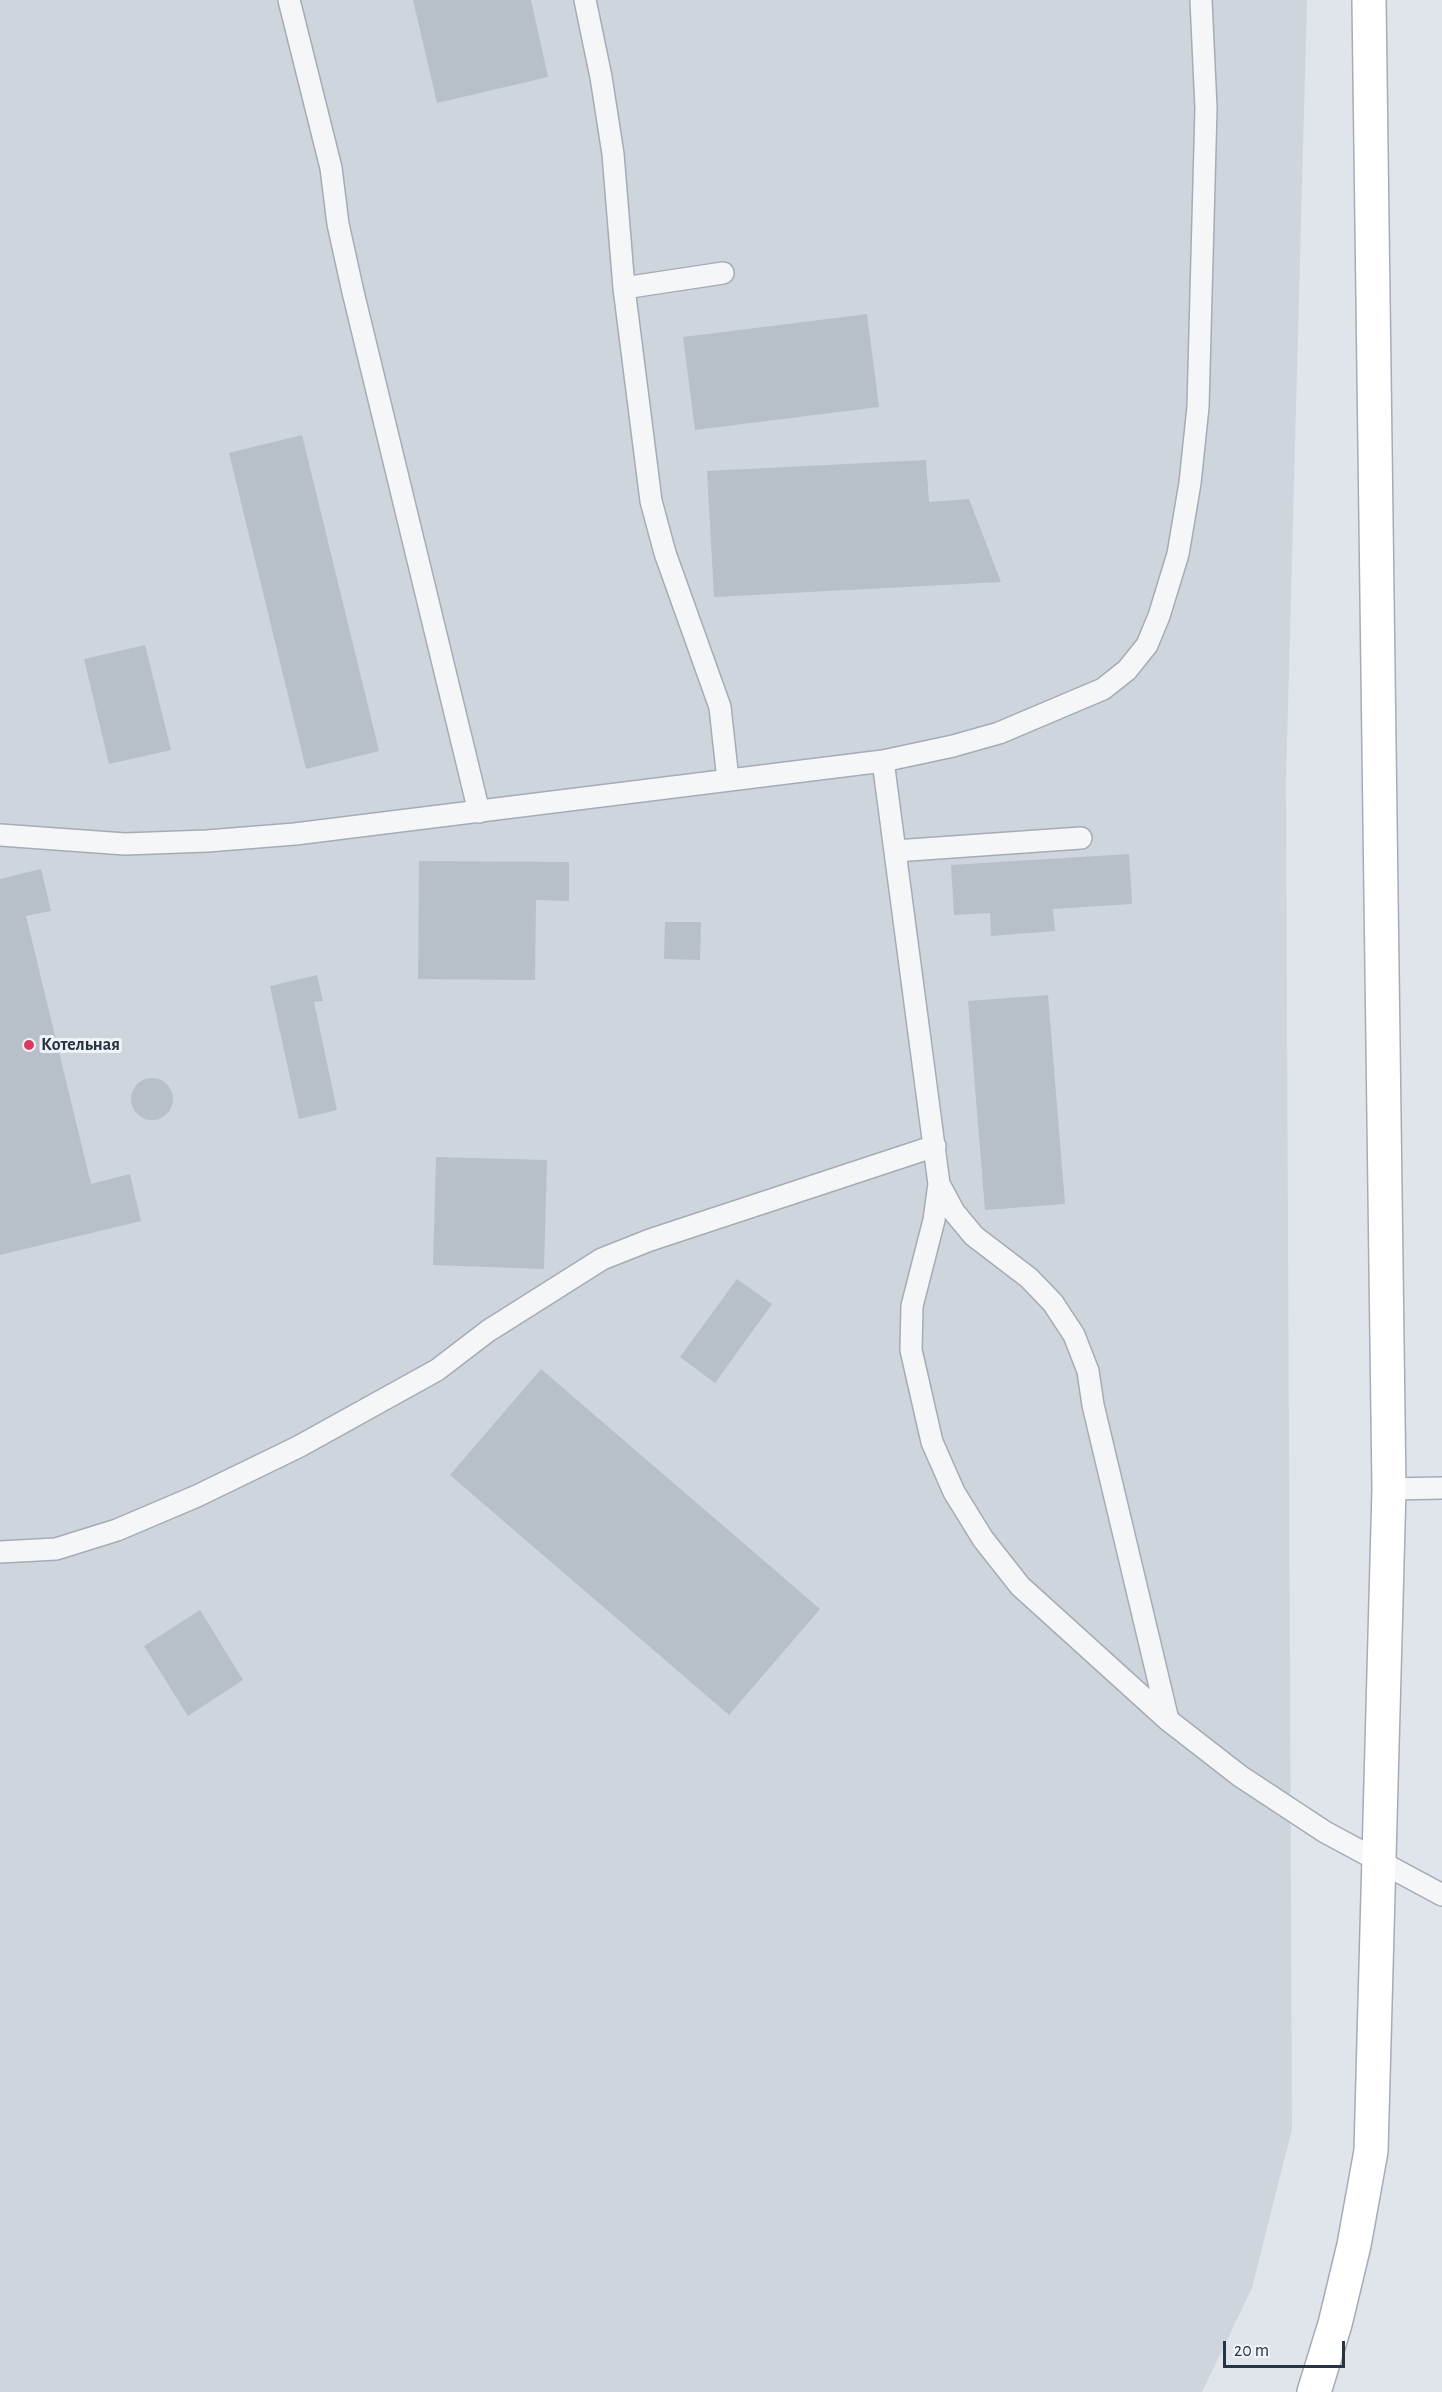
<!DOCTYPE html>
<meta charset="utf-8">
<style>
body{margin:0}
#map{position:relative;width:1442px;height:2392px;overflow:hidden;background:#e0e5eb;font-family:"Alegreya Sans",sans-serif}
canvas{display:block}
.scale{position:absolute;left:1223px;top:2341px;width:122px;height:27px;box-sizing:border-box;border:3px solid #273444;border-top:0;padding-left:8px;font-size:18px;line-height:21px;white-space:nowrap;color:#273444;-webkit-text-stroke:4px #f0f4f8;paint-order:stroke}
</style>
<div id="map">
<canvas width="1442" height="2392"></canvas>
<div class="scale">20 m</div>
</div>
<script>
const context = document.querySelector('canvas').getContext('2d');
context.lineJoin = 'round';
function paint(path, color) { context.fillStyle = color; context.fill(path, 'evenodd'); }
const poly = rows => new Path2D(rows.map(r => 'M' + r).join(''));
function trace(path, color, width, dash) { context.strokeStyle = color; context.lineWidth = width; context.lineCap = dash ? 'butt' : 'round'; context.setLineDash(dash || []); context.stroke(path); }
function write(font, color, halo, rows, align = 'center') {
  context.font = font + ' "Alegreya Sans",sans-serif'; context.lineWidth = 6; context.setLineDash([]); context.textBaseline = 'middle'; context.strokeStyle = halo; context.fillStyle = color; for (const [text, x, y, turn = 0] of rows) {
    context.save(); context.translate(x, y); context.rotate((+turn || 0) * Math.PI / 180); context.textAlign = isNaN(turn) ? turn : align; if (halo) context.strokeText(text, 0, 0); context.fillText(text, 0, 0); context.restore();
  }
}
const built = poly([
 [0,0,1307,0,1286,781,1292,2129,1252,2288,1202,2392,0,2392]
]);
const building = poly([
 [413,0,531,0,548,77,437,103],
 [867,314,879,407,695,430,683,337],
 [302,435,379,751,306,769,229,453],
 [926,460,929,502,969,499,1001,582,714,597,707,471],
 [145,645,171,750,109,764,84,659],
 [1129,854,1132,904,1053,909,1055,931,991,936,990,913,954,915,951,865],
 [419,861,569,862,569,901,536,900,535,980,418,979],
 [41,869,51,911,26,916,91,1184,130,1174,141,1221,0,1255,0,879],
 [665,922,701,922,700,960,664,959],
 [317,975,323,1001,314,1002,337,1110,299,1119,270,986],
 [1048,995,1065,1204,985,1210,968,1001],
 '131 1099a21 21 0 1 1 42 0a21 21 0 1 1-42 0Z',
 [436,1157,547,1160,544,1269,433,1265],
 [737,1279,772,1304,715,1383,680,1357],
 [541,1369,820,1609,729,1715,450,1475],
 [200,1610,243,1680,188,1716,144,1646]
]);
const lane = poly([
 [289,0,331,168,338,224,353,292,479,812],
 [585,0,601,77,613,154,624,288,651,501,665,553,720,707,728,780],
 [624,288,723,273],
 [883,761,939,1184,934,1220,912,1306,911,1350,932,1442,954,1492,983,1539,1020,1586,1168,1720,1240,1776,1325,1832,1442,1895],
 [0,835,125,844,207,841,295,834,883,761,953,746,999,733,1103,689,1127,670,1147,645,1159,616,1178,554,1190,483,1198,407,1206,108,1201,0],
 [895,851,1081,838],
 [939,1184,954,1212,974,1236,1029,1278,1053,1303,1074,1335,1088,1371,1093,1405,1168,1720],
 [1389,1489,1442,1488],
 [0,1552,56,1549,117,1530,197,1496,298,1447,437,1370,488,1331,602,1259,650,1240,935,1146]
]);
const secondary = poly([
 [1314,2392,1335,2324,1354,2245,1371,2151,1389,1489,1369,0]
]);
const markers = [
 [29,1045,6,"#db3a60"]
];
const poiNames = [
 ["Котельная",41,1045]
];
paint(built, '#ced5dd');
paint(building, '#b7bfc9');
trace(lane, '#a5acb6', 24);
trace(secondary, '#a5acb6', 36);
trace(lane, '#f4f6f8', 21);
trace(secondary, '#fff', 33);
for (const [x, y, r, color] of markers) { const dot = new Path2D(); dot.arc(x, y, r, 0, 2 * Math.PI); context.fillStyle = color; context.fill(dot); trace(dot, '#f0f4f8', 2); }
write('bold 18px', '#273444', '#f0f4f8', poiNames, 'left');
</script>
